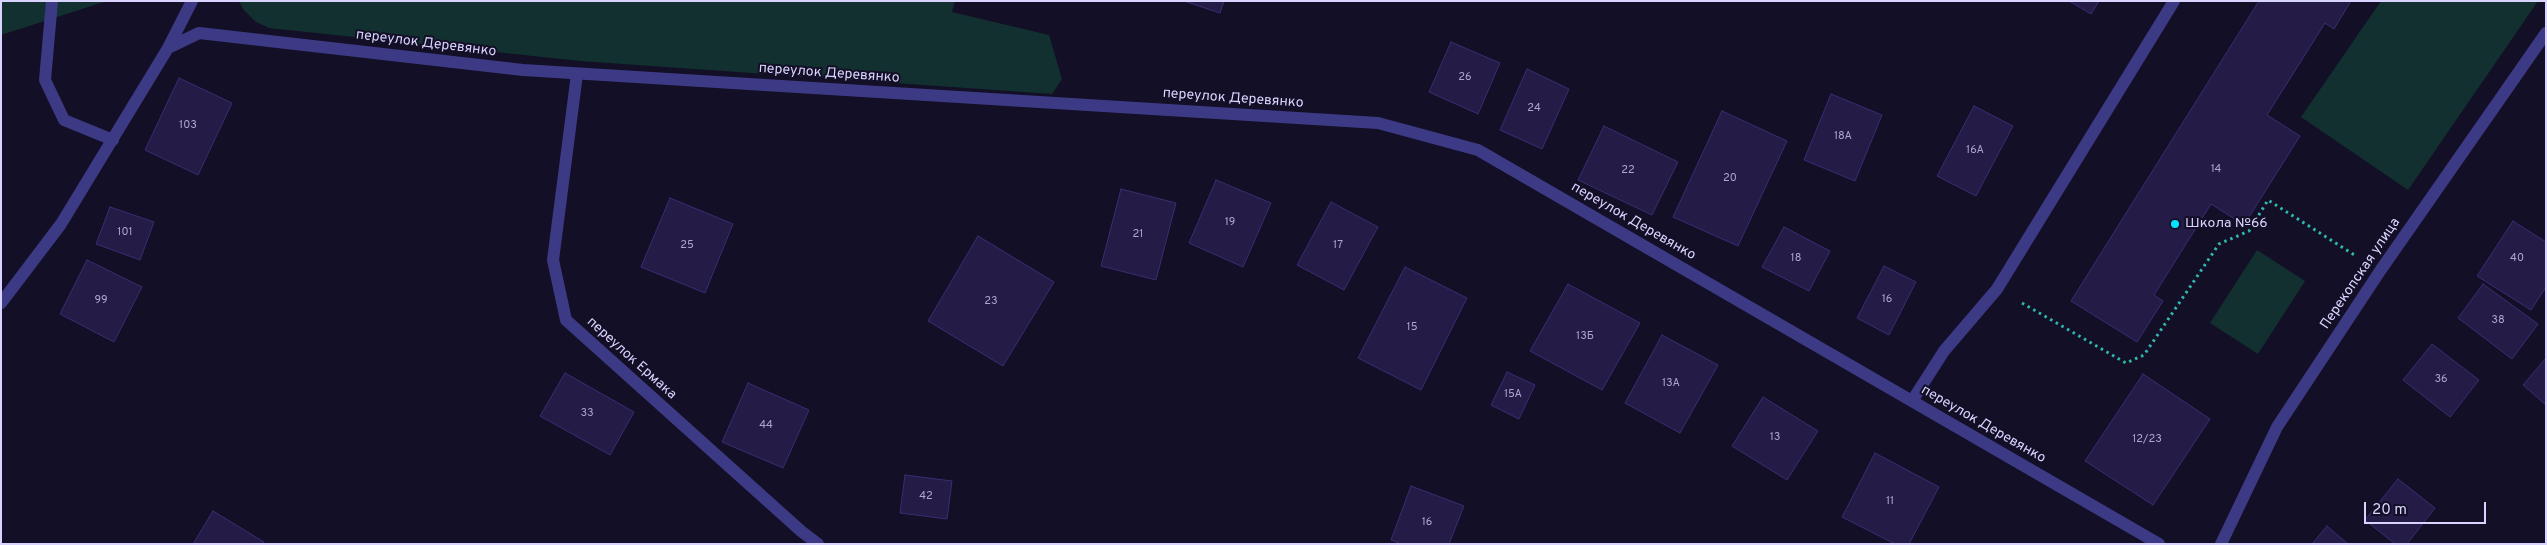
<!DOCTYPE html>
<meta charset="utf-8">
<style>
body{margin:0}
#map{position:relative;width:2547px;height:545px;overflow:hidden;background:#130f26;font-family:Overpass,sans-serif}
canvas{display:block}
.frame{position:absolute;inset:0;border:2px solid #d9d4ff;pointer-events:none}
.scale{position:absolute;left:2364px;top:502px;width:122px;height:22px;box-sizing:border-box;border:2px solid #d9d4ff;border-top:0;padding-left:6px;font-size:15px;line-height:18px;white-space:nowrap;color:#d9d4ff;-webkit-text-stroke:4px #130f26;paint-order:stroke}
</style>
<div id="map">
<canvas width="2547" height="545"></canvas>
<div class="frame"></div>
<div class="scale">20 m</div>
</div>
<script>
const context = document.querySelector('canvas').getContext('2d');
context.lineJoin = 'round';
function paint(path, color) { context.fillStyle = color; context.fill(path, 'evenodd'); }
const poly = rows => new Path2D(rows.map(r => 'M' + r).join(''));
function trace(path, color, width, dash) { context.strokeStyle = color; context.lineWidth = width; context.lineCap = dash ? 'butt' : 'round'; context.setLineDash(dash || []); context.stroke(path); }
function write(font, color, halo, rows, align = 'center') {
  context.font = font + ' Overpass,sans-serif'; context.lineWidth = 4; context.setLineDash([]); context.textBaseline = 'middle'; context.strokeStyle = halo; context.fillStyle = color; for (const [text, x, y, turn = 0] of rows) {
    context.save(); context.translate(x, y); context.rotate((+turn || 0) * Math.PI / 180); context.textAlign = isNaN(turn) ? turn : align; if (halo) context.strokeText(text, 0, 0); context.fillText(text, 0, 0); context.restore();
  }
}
const green = poly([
 [1,1,107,1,1,35],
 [239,1,955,1,952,12,1049,35,1062,79,1052,94,580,61,269,28,256,22,243,9],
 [2381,1,2538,1,2408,190,2301,117],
 [2257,250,2305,281,2258,354,2210,323]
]);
const building = poly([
 [1184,1,1224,1,1220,13,1184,1],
 [2069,1,2099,1,2091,14,2069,1],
 [2259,1,2351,1,2334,29,2325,23,2267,115,2300,136,2244,225,2211,204,2154,295,2163,301,2137,342,2071,301,2259,1],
 [1451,42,1500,63,1478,114,1429,92,1451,42],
 [1527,69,1569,89,1542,149,1500,130,1527,69],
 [179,78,232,103,198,175,145,150,179,78],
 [1831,94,1882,115,1855,181,1804,160,1831,94],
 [1974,106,2013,126,1976,196,1937,176,1974,106],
 [1722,111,1787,141,1738,246,1673,217,1722,111],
 [1604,126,1678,162,1652,215,1578,180,1604,126],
 [1216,180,1271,203,1243,267,1189,243,1216,180],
 [1121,189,1176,203,1156,280,1101,266,1121,189],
 [670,198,733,224,705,293,641,267,670,198],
 [1331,202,1378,227,1344,290,1297,265,1331,202],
 [110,207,154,222,140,260,96,244,110,207],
 [2513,221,2546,242,2546,287,2531,310,2477,276,2513,221],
 [1784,227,1830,251,1809,291,1762,267,1784,227],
 [978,236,1054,282,1003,366,928,321,978,236],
 [87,260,142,287,114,342,60,314,87,260],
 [1884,266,1916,282,1889,335,1857,318,1884,266],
 [1405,267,1467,298,1421,390,1358,358,1405,267],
 [1568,284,1640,323,1602,390,1530,351,1568,284],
 [2483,284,2538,324,2512,359,2458,318,2483,284],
 [1662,335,1718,365,1680,433,1625,403,1662,335],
 [2432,344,2479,380,2450,417,2403,380,2432,344],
 [2546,358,2546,405,2523,385,2546,358],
 [1507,372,1535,385,1519,419,1491,405,1507,372],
 [565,373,634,412,610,455,540,416,565,373],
 [2143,374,2210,419,2153,505,2085,461,2143,374],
 [748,383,809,410,783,468,722,442,748,383],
 [1763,397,1818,431,1787,480,1732,446,1763,397],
 [1875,453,1939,487,1909,544,1895,544,1842,517,1875,453],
 [905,475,952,481,947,519,900,513,905,475],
 [2398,479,2435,508,2407,544,2395,544,2365,520,2398,479],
 [1411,486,1464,506,1449,544,1402,544,1391,540,1411,486],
 [213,511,264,542,263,544,193,544,213,511],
 [2327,526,2348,544,2312,544,2327,526]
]);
const path = poly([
 [2022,303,2126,363,2144,355,2219,244,2249,231,2268,200,2356,256]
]);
const minor = poly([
 [52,1,45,80,64,120,113,140],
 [168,48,192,1],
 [577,74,553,260,566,320,801,531,818,544],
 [1,303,61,224,168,48,199,33,523,70,1378,123,1478,150,2159,544],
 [1912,401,1944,351,1997,289,2174,1],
 [2221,544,2277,427,2380,271,2546,33]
]);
const markers = [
 [2175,224,5,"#00e5ff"]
];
const numberNames = [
 ["26",1465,78],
 ["24",1534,109],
 ["103",188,126],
 ["18А",1843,137],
 ["16А",1975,151],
 ["14",2216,170],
 ["22",1628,171],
 ["20",1730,179],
 ["19",1230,223],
 ["101",125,233],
 ["21",1138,235],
 ["25",687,246],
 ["17",1338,246],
 ["18",1796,259],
 ["40",2517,259],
 ["16",1887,300],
 ["99",101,301],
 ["23",991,302],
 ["38",2498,321],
 ["15",1412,328],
 ["13Б",1585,337],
 ["36",2441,380],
 ["13А",1671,384],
 ["15А",1513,395],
 ["33",587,414],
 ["44",766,426],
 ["13",1775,438],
 ["12/23",2147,440],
 ["42",926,497],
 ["11",1890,502],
 ["16",1427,523]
];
const streetNames = [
 ["переулок Деревянко",426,44,7],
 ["переулок Деревянко",829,74,4],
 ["переулок Деревянко",1233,99,4],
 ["переулок Деревянко",1633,222,30],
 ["Перекопская улица",2361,274,-56],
 ["переулок Ермака",631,359,42],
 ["переулок Деревянко",1983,425,30]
];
const poiNames = [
 ["Школа №66",2185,224]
];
paint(green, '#12302f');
paint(building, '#241b47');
trace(building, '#3b2d73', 1);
trace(path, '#2fb8b0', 3, [2.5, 4]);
trace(minor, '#3d3a85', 12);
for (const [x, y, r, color] of markers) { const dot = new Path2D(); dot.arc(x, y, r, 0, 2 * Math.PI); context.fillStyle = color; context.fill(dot); trace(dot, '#130f26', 2); }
write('11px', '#aca6d1', null, numberNames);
write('14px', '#d9d4ff', '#130f26', streetNames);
write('14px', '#d9d4ff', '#130f26', poiNames, 'left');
</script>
